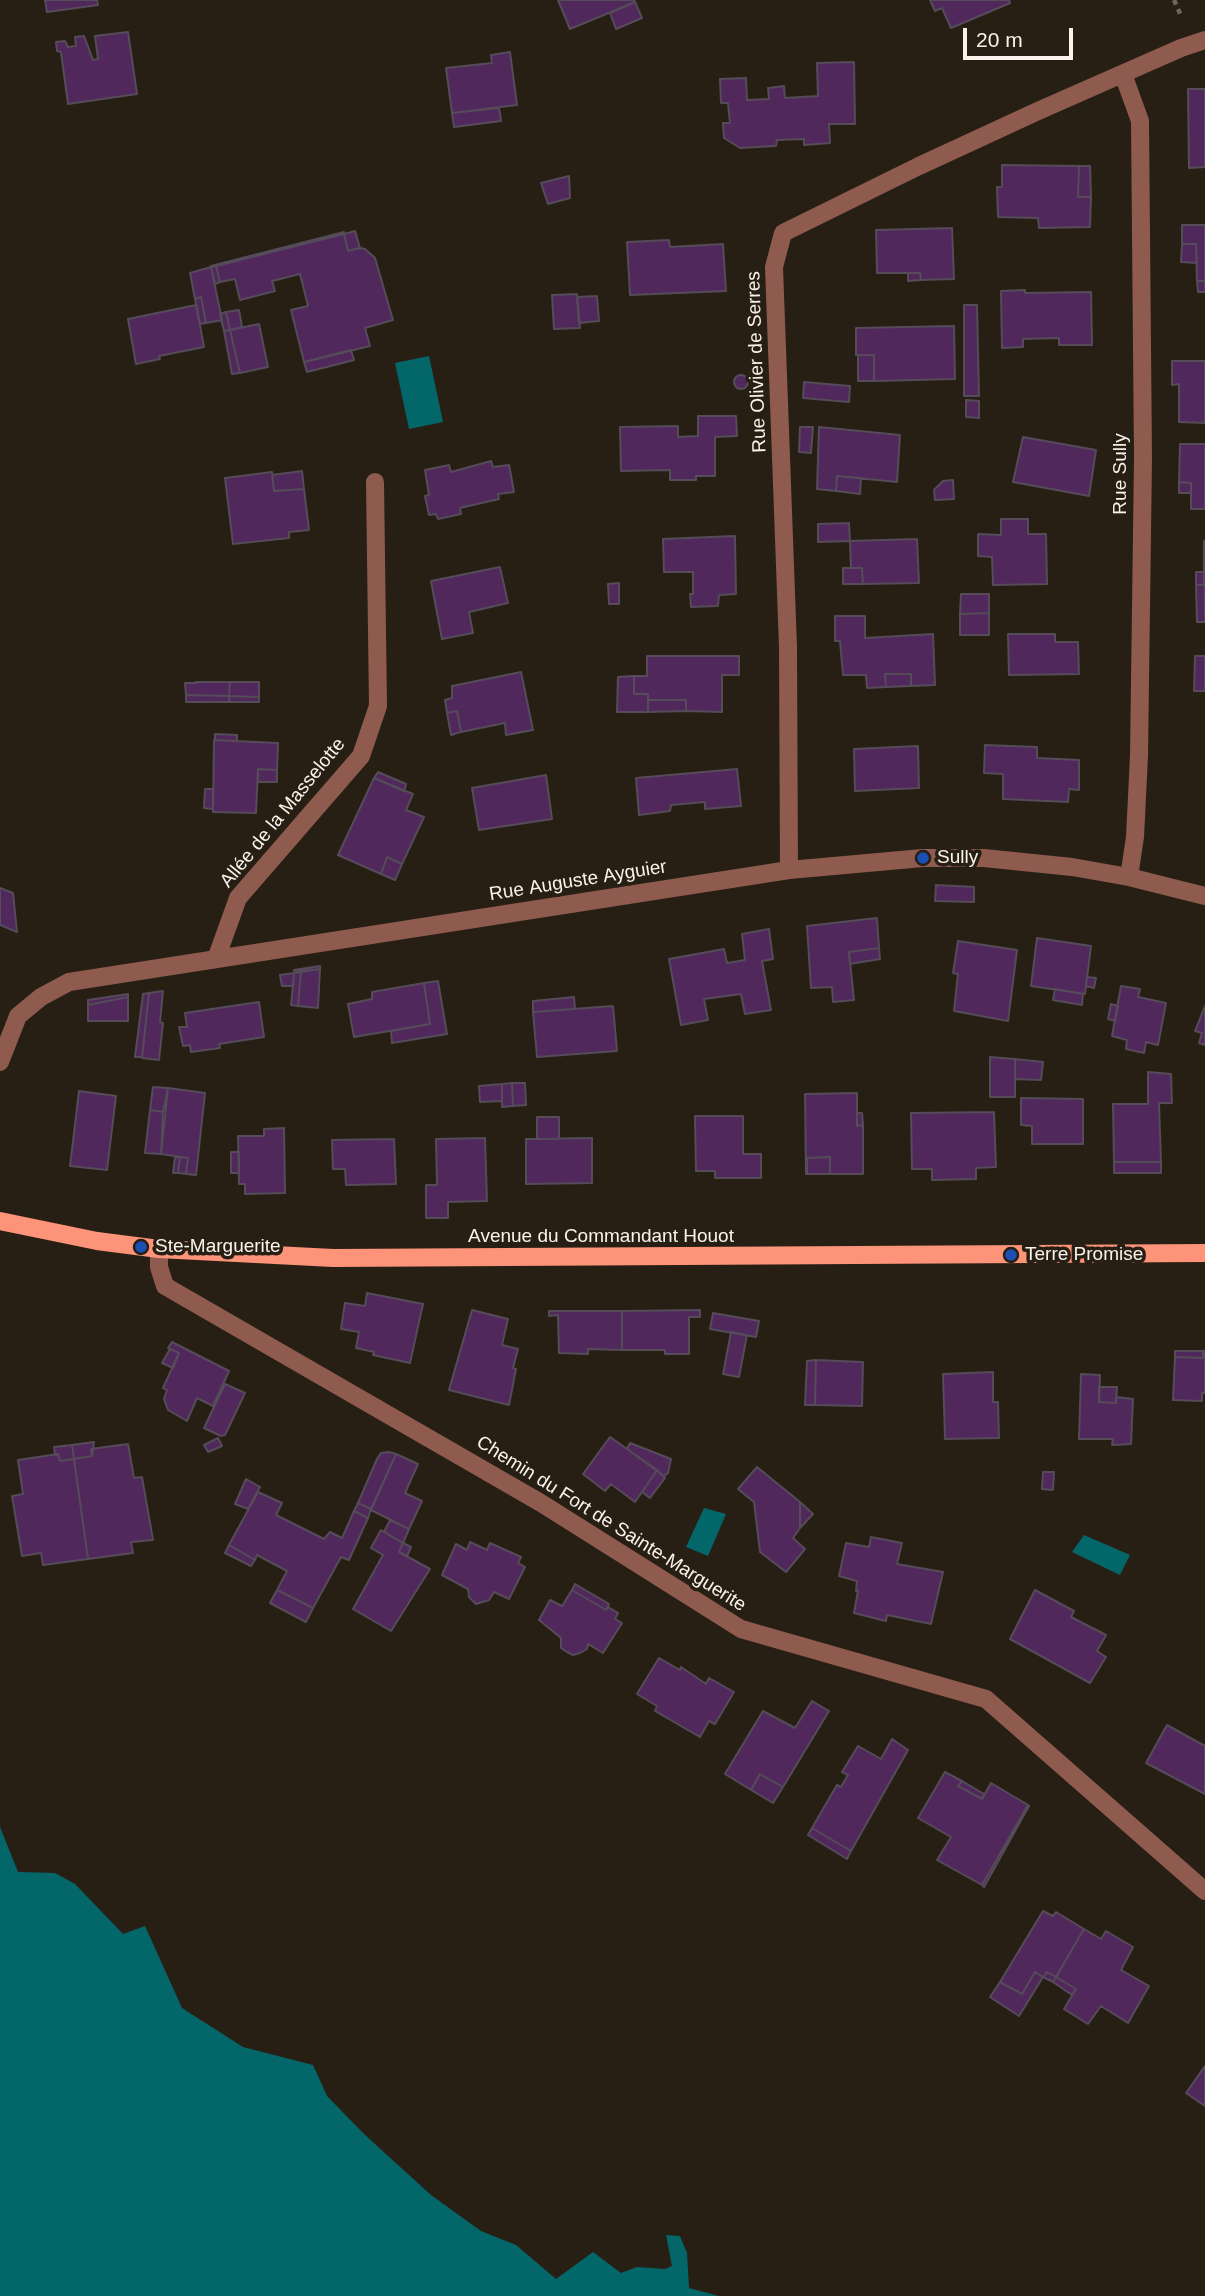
<!DOCTYPE html>
<meta charset="utf-8">
<style>
body{margin:0}
#map{position:relative;width:1205px;height:2296px;overflow:hidden;background:#281f14;font-family:Helvetica,sans-serif}
canvas{display:block}
.scale{position:absolute;left:963px;top:28px;width:110px;height:32px;box-sizing:border-box;border:4px solid #f9f3eb;border-top:0;padding-left:9px;font-size:21px;line-height:24px;white-space:nowrap;color:#f9f3eb;-webkit-text-stroke:5px #281f14;paint-order:stroke}
</style>
<div id="map">
<canvas width="1205" height="2296"></canvas>
<div class="scale">20 m</div>
</div>
<script>
const context = document.querySelector('canvas').getContext('2d');
context.lineJoin = 'round';
function paint(path, color) { context.fillStyle = color; context.fill(path, 'evenodd'); }
const poly = rows => new Path2D(rows.map(r => 'M' + r).join(''));
function trace(path, color, width, dash) { context.strokeStyle = color; context.lineWidth = width; context.lineCap = dash ? 'butt' : 'round'; context.setLineDash(dash || []); context.stroke(path); }
function write(font, color, halo, rows, align = 'center') {
  context.font = font + ' Helvetica,sans-serif'; context.lineWidth = 7; context.setLineDash([]); context.textBaseline = 'middle'; context.strokeStyle = halo; context.fillStyle = color; for (const [text, x, y, turn = 0] of rows) {
    context.save(); context.translate(x, y); context.rotate((+turn || 0) * Math.PI / 180); context.textAlign = isNaN(turn) ? turn : align; if (halo) context.strokeText(text, 0, 0); context.fillText(text, 0, 0); context.restore();
  }
}
const water = poly([
 [429,356,443,422,409,429,395,363],
 [704,1508,726,1514,708,1556,686,1547],
 [1084,1535,1130,1555,1120,1575,1072,1552],
 [0,1827,18,1872,55,1873,75,1884,123,1934,145,1926,182,2008,243,2047,313,2065,327,2096,364,2134,431,2195,481,2231,516,2245,556,2279,593,2252,621,2273,637,2267,665,2269,672,2266,666,2235,680,2236,687,2253,689,2288,719,2296,0,2296]
]);
const building = poly([
 [45,0,97,0,98,5,47,12,45,0],
 [558,0,634,0,635,2,570,29,558,0],
 [930,0,1009,0,1010,3,951,28,942,8,935,11,930,0],
 [635,2,642,18,616,29,610,13,635,2],
 [128,32,137,94,68,104,61,52,57,51,56,42,65,41,68,47,76,46,75,37,84,36,93,60,98,59,95,36,128,32],
 [510,52,517,105,452,113,446,68,492,63,491,55,510,52],
 [854,62,855,124,829,124,830,143,804,145,804,139,777,140,776,146,740,148,724,138,723,123,730,123,728,103,721,103,720,79,746,78,747,100,769,99,768,88,784,86,785,98,818,96,817,63,854,62],
 [1188,89,1205,89,1205,167,1189,168,1188,89],
 [499,108,501,121,454,127,452,113,499,108],
 [1002,165,1079,166,1078,197,1091,197,1090,227,1039,228,1038,218,998,217,997,187,1002,187,1002,165],
 [1079,166,1090,166,1091,197,1078,197,1079,166],
 [569,176,570,198,548,204,541,183,569,176],
 [1182,225,1205,225,1205,281,1197,281,1196,244,1182,244,1182,225],
 [952,228,954,279,921,280,920,273,877,273,876,230,952,228],
 [355,231,360,248,348,251,344,234,355,231],
 [344,232,344,234,211,267,211,266,344,232],
 [344,234,348,251,360,248,365,249,375,258,393,320,365,328,370,346,304,362,291,310,308,306,300,274,272,281,275,291,240,300,235,279,220,282,216,266,344,234],
 [669,240,670,247,723,244,726,291,630,295,627,242,669,240],
 [1182,244,1196,244,1197,263,1181,262,1182,244],
 [216,266,220,282,215,284,211,267,216,266],
 [211,267,222,320,206,323,201,297,195,299,190,273,211,267],
 [908,273,920,273,921,280,908,281,908,273],
 [1197,281,1205,281,1205,292,1198,292,1197,281],
 [1025,290,1025,293,1091,292,1092,345,1059,345,1059,338,1023,339,1023,347,1002,348,1001,291,1025,290],
 [577,294,580,328,554,329,552,295,577,294],
 [597,296,599,321,579,323,577,297,597,296],
 [201,297,206,323,200,324,195,299,201,297],
 [196,305,204,347,159,356,160,359,136,364,128,319,196,305],
 [964,305,977,305,979,396,964,396,964,305],
 [239,310,242,327,230,330,226,312,239,310],
 [226,312,230,330,224,331,220,314,226,312],
 [259,324,268,367,240,373,230,330,259,324],
 [954,326,955,379,874,381,874,355,856,355,856,328,954,326],
 [230,330,240,373,232,374,224,331,230,330],
 [351,350,354,360,307,372,304,362,351,350],
 [858,355,874,355,874,381,858,381,858,355],
 [1172,361,1205,361,1205,423,1179,422,1179,384,1172,385,1172,361],
 '734 382a7 7 0 1 1 14 0a7 7 0 1 1-14 0Z',
 [804,382,850,386,849,402,803,398,804,382],
 [966,400,979,401,979,418,966,417,966,400],
 [698,416,736,416,737,436,715,437,715,476,696,476,696,480,670,480,670,470,621,471,620,427,678,426,678,437,698,436,698,416],
 [800,427,813,427,811,453,799,452,800,427],
 [819,427,900,435,897,482,837,476,836,491,817,489,819,427],
 [1023,437,1096,450,1089,496,1013,482,1023,437],
 [1180,444,1205,444,1205,509,1191,509,1191,483,1179,482,1180,444],
 [491,461,493,467,509,465,514,492,498,494,499,499,460,508,461,514,438,519,436,514,429,515,425,496,429,495,425,470,449,465,451,472,491,461],
 [302,471,304,489,274,491,272,475,302,471],
 [272,472,274,491,304,489,309,530,289,532,289,538,233,544,225,478,272,472],
 [837,476,861,478,860,494,836,491,837,476],
 [953,480,954,499,935,500,934,490,943,481,953,480],
 [1179,482,1191,483,1191,493,1179,493,1179,482],
 [1001,519,1028,519,1028,534,1046,534,1047,584,993,585,992,557,978,556,978,534,1001,535,1001,519],
 [849,523,850,541,818,542,818,524,849,523],
 [735,536,736,594,719,595,718,606,691,607,690,594,693,594,693,572,664,572,663,539,735,536],
 [917,539,919,583,863,584,862,568,851,568,850,541,917,539],
 [1204,541,1205,622,1197,622,1196,585,1204,585,1204,541],
 [500,567,508,603,469,612,473,633,442,639,431,581,500,567],
 [843,568,862,568,863,584,843,584,843,568],
 [1196,572,1204,572,1204,585,1196,585,1196,572],
 [619,583,619,604,609,604,608,584,619,583],
 [961,594,989,594,989,613,960,614,961,594],
 [989,613,989,635,960,635,960,614,989,613],
 [835,616,865,616,865,638,933,634,935,685,911,686,911,674,885,674,886,687,867,688,866,675,843,675,840,641,835,641,835,616],
 [1008,634,1055,634,1055,642,1078,642,1079,674,1009,675,1008,634],
 [647,656,739,656,739,675,722,675,722,712,686,711,686,700,648,700,648,694,634,694,634,676,647,676,647,656],
 [1195,656,1205,656,1205,691,1194,691,1195,656],
 [521,672,533,730,506,735,505,723,461,732,457,711,447,713,445,700,452,698,452,686,521,672],
 [885,674,911,674,911,686,886,687,885,674],
 [634,676,634,694,648,694,648,712,617,712,618,677,634,676],
 [196,682,230,682,229,696,186,695,185,683,196,683,196,682],
 [230,682,259,682,259,697,229,696,230,682],
 [186,695,229,696,229,702,186,702,186,695],
 [229,696,259,697,259,702,229,702,229,696],
 [648,700,686,700,686,711,648,712,648,700],
 [457,711,461,732,451,735,447,713,457,711],
 [215,734,237,735,237,741,215,740,215,734],
 [214,740,278,743,277,770,258,769,256,813,213,812,214,740],
 [985,745,1037,747,1037,758,1079,760,1079,790,1069,789,1068,802,1003,799,1003,774,984,773,985,745],
 [918,746,919,788,855,791,854,749,918,746],
 [258,769,277,770,277,782,258,782,258,769],
 [737,769,741,806,705,809,705,802,671,805,670,811,639,815,636,778,737,769],
 [378,772,406,784,404,791,374,778,378,772],
 [546,775,552,819,479,830,472,788,546,775],
 [374,778,413,794,406,810,424,817,402,864,387,857,381,874,338,855,374,778],
 [205,789,213,789,213,809,204,808,205,789],
 [387,857,402,864,395,880,381,874,387,857],
 [936,885,974,887,974,902,935,901,936,885],
 [0,888,13,893,17,932,0,925,0,888],
 [877,918,879,948,849,952,854,1000,833,1002,832,987,811,988,807,926,877,918],
 [769,929,773,959,762,961,771,1010,745,1014,741,994,704,999,708,1020,681,1025,669,959,724,949,727,963,745,960,742,934,769,929],
 [1037,938,1091,946,1085,994,1031,986,1037,938],
 [958,941,1017,950,1008,1021,954,1011,958,974,953,973,958,941],
 [879,948,880,959,850,964,849,952,879,948],
 [320,966,320,969,294,973,294,970,320,966],
 [320,969,318,1008,298,1006,301,971,320,969],
 [301,971,298,1006,291,1005,294,973,301,971],
 [294,973,293,986,282,986,280,975,294,973],
 [1087,977,1096,978,1094,988,1086,986,1087,977],
 [438,981,447,1034,392,1043,391,1031,430,1024,424,983,438,981],
 [424,983,430,1024,354,1037,348,1004,372,999,372,992,424,983],
 [1121,986,1140,989,1138,997,1166,1003,1158,1045,1146,1042,1144,1053,1126,1049,1127,1040,1112,1036,1121,986],
 [1055,989,1083,994,1082,1005,1053,1000,1055,989],
 [163,991,160,1022,163,1023,159,1060,142,1058,149,993,163,991],
 [149,993,142,1057,135,1057,143,994,149,993],
 [128,994,128,997,88,1005,88,1000,128,994],
 [128,997,128,1021,88,1021,88,1005,128,997],
 [574,997,575,1009,533,1012,533,1001,574,997],
 [259,1002,264,1037,219,1044,220,1048,191,1052,190,1045,183,1046,179,1027,187,1027,185,1013,259,1002],
 [1111,1004,1118,1006,1115,1021,1108,1019,1111,1004],
 [613,1006,617,1051,537,1057,533,1012,613,1006],
 [1205,1006,1205,1045,1199,1043,1202,1033,1195,1031,1205,1006],
 [990,1057,1015,1059,1015,1097,990,1097,990,1057],
 [1015,1059,1043,1062,1041,1080,1015,1079,1015,1059],
 [1148,1072,1171,1074,1172,1103,1159,1103,1161,1162,1114,1162,1113,1104,1148,1104,1148,1072],
 [512,1083,525,1083,526,1105,513,1106,512,1083],
 [512,1083,513,1106,502,1107,502,1084,512,1083],
 [502,1084,502,1101,480,1102,479,1086,502,1084],
 [153,1087,168,1088,163,1112,150,1110,153,1087],
 [168,1088,205,1093,196,1175,186,1174,188,1158,161,1154,168,1088],
 [79,1091,116,1096,107,1170,70,1166,79,1091],
 [857,1093,857,1126,863,1125,863,1174,830,1174,830,1157,807,1158,807,1174,806,1174,805,1094,857,1093],
 [1021,1098,1083,1099,1083,1144,1032,1144,1032,1126,1021,1125,1021,1098],
 [150,1110,163,1112,161,1154,145,1153,150,1110],
 [994,1112,996,1167,976,1168,976,1179,932,1180,932,1169,912,1169,911,1113,994,1112],
 [857,1113,862,1113,863,1125,857,1126,857,1113],
 [695,1116,743,1116,743,1154,761,1154,761,1178,715,1178,715,1171,696,1171,695,1116],
 [537,1117,559,1117,559,1139,537,1139,537,1117],
 [284,1128,285,1193,245,1194,245,1184,239,1184,238,1136,264,1136,264,1129,284,1128],
 [485,1138,487,1201,448,1202,448,1218,426,1218,426,1185,437,1185,436,1139,485,1138],
 [592,1138,592,1183,526,1184,526,1139,592,1138],
 [394,1139,396,1184,346,1185,345,1169,333,1169,332,1140,394,1139],
 [231,1152,239,1152,239,1173,231,1173,231,1152],
 [175,1157,180,1157,178,1173,173,1173,175,1157],
 [180,1157,188,1158,186,1174,196,1175,178,1173,180,1157],
 [830,1157,830,1174,807,1174,807,1158,830,1157],
 [1114,1162,1161,1162,1161,1173,1114,1173,1114,1162],
 [367,1293,423,1304,410,1363,373,1355,374,1352,356,1348,359,1332,341,1329,345,1303,365,1306,367,1293],
 [472,1310,508,1319,502,1345,518,1349,513,1368,516,1369,509,1405,449,1390,472,1310],
 [700,1310,700,1317,689,1317,689,1354,665,1354,665,1350,622,1350,622,1311,700,1310],
 [549,1311,622,1311,622,1350,588,1349,588,1354,559,1353,558,1315,549,1316,549,1311],
 [713,1313,759,1321,756,1337,710,1329,713,1313],
 [731,1332,747,1335,739,1377,723,1374,731,1332],
 [172,1342,229,1371,213,1406,197,1398,187,1421,168,1410,164,1399,167,1390,163,1388,179,1353,168,1348,172,1342],
 [170,1349,179,1353,173,1368,162,1363,170,1349],
 [1175,1351,1203,1351,1203,1358,1175,1357,1175,1351],
 [1203,1351,1205,1351,1205,1393,1202,1393,1202,1401,1173,1400,1175,1357,1203,1358,1203,1351],
 [816,1360,815,1405,805,1405,807,1361,816,1360],
 [816,1360,863,1362,862,1406,815,1405,816,1360],
 [993,1372,993,1402,998,1402,999,1438,945,1439,943,1374,993,1372],
 [1081,1374,1100,1375,1099,1402,1116,1403,1116,1397,1133,1399,1131,1444,1112,1445,1113,1439,1079,1439,1081,1374],
 [225,1384,245,1393,225,1435,221,1436,204,1428,225,1384],
 [1099,1387,1117,1387,1116,1403,1099,1402,1099,1387],
 [610,1437,657,1470,635,1502,611,1484,605,1491,583,1474,610,1437],
 [218,1438,222,1446,208,1452,204,1445,218,1438],
 [94,1442,92,1456,74,1459,72,1445,94,1442],
 [630,1443,671,1459,668,1473,664,1476,627,1449,630,1443],
 [128,1444,134,1478,142,1477,153,1540,131,1542,133,1553,88,1559,74,1459,92,1456,91,1449,128,1444],
 [72,1445,74,1459,60,1461,58,1454,55,1455,54,1447,72,1445],
 [389,1452,396,1454,371,1509,358,1503,377,1459,381,1453,389,1452],
 [58,1454,60,1461,74,1459,88,1559,43,1565,41,1553,22,1556,12,1496,23,1494,18,1460,58,1454],
 [396,1454,418,1464,405,1493,422,1501,409,1529,371,1510,396,1454],
 [757,1467,800,1502,800,1528,793,1538,805,1549,786,1572,760,1552,754,1502,738,1489,757,1467],
 [657,1470,665,1478,650,1498,642,1492,657,1470],
 [1043,1472,1054,1472,1053,1490,1042,1489,1043,1472],
 [246,1479,260,1487,248,1509,235,1504,246,1479],
 [258,1492,282,1503,276,1515,324,1539,330,1532,342,1538,354,1511,368,1518,349,1560,341,1557,313,1608,277,1590,287,1571,257,1555,255,1560,229,1545,258,1492],
 [800,1502,813,1514,800,1528,800,1502],
 [358,1503,371,1509,368,1518,354,1511,358,1503],
 [390,1520,409,1529,403,1543,384,1532,390,1520],
 [381,1530,403,1543,399,1552,430,1569,391,1631,353,1609,383,1555,371,1548,381,1530],
 [871,1537,902,1543,897,1564,943,1572,931,1624,887,1615,886,1621,854,1613,858,1591,856,1591,857,1581,839,1576,846,1543,869,1547,871,1537],
 [470,1542,487,1550,490,1543,521,1557,518,1563,525,1567,509,1599,494,1592,489,1600,476,1604,469,1597,468,1589,442,1575,456,1544,467,1550,470,1542],
 [403,1543,411,1547,407,1556,399,1552,403,1543],
 [229,1545,255,1560,251,1566,225,1553,229,1545],
 [575,1584,609,1604,606,1610,572,1590,575,1584],
 [277,1590,313,1608,306,1622,270,1603,277,1590],
 [572,1590,606,1610,608,1607,618,1613,615,1619,622,1623,603,1653,588,1644,587,1649,580,1653,573,1655,567,1652,561,1648,561,1638,539,1620,550,1600,562,1606,572,1590],
 [1035,1590,1074,1611,1071,1617,1106,1635,1097,1651,1106,1657,1090,1683,1010,1639,1035,1590],
 [659,1658,680,1670,681,1667,706,1684,709,1678,734,1692,715,1724,709,1721,700,1737,655,1711,657,1706,637,1694,659,1658],
 [812,1701,829,1711,783,1787,760,1774,751,1790,725,1774,763,1711,795,1728,812,1701],
 [1167,1725,1205,1746,1205,1794,1146,1763,1167,1725],
 [892,1739,908,1750,851,1851,812,1828,837,1785,841,1787,848,1775,842,1772,858,1746,881,1759,892,1739],
 [945,1772,962,1781,958,1786,982,1799,991,1783,1028,1805,982,1885,937,1860,951,1837,918,1818,945,1772],
 [760,1774,783,1787,773,1803,751,1790,760,1774],
 [962,1781,984,1794,982,1799,958,1786,962,1781],
 [1028,1805,1029,1806,984,1887,982,1885,1028,1805],
 [812,1828,851,1851,847,1859,808,1835,812,1828],
 [1043,1911,1053,1916,1056,1912,1084,1929,1056,1977,1047,1972,1043,1977,1035,1972,1022,1994,1000,1982,1043,1911],
 [1084,1929,1101,1939,1106,1931,1133,1947,1121,1970,1149,1986,1128,2023,1101,2006,1088,2024,1064,2009,1076,1989,1056,1977,1084,1929],
 [1035,1972,1043,1977,1019,2016,990,1997,1000,1982,1022,1994,1035,1972],
 [1047,1972,1056,1977,1053,1982,1043,1977,1047,1972],
 [1056,1977,1076,1989,1072,1995,1053,1982,1056,1977],
 [1205,2066,1205,2106,1186,2093,1205,2066]
]);
const path = poly([
 [1174,0,1182,18]
]);
const minor = poly([
 [1123,74,1140,121,1143,459,1139,756,1135,837,1129,877],
 [789,870,788,647,774,267,783,233,919,166,1038,111,1181,48,1205,40],
 [216,959,238,898,361,756,378,706,375,482],
 [0,1062,18,1016,41,997,69,982,789,870,923,858,984,858,1072,867,1129,877,1205,896],
 [159,1249,159,1267,165,1286,541,1503,741,1629,986,1699,1205,1891]
]);
const major = poly([
 [0,1221,97,1241,159,1249,333,1258,1205,1253]
]);
const markers = [
 [923,858,7,"#1a4fb4"],
 [141,1247,7,"#1a4fb4"],
 [1011,1255,7,"#1a4fb4"]
];
const streetNames = [
 ["Rue Olivier de Serres",757,362,-92],
 ["Rue Sully",1121,474,-90],
 ["Allée de la Masselotte",283,813,-51],
 ["Rue Auguste Ayguier",578,881,-9],
 ["Avenue du Commandant Houot",601,1237],
 ["Chemin du Fort de Sainte-Marguerite",611,1524,32]
];
const poiNames = [
 ["Sully",937,858],
 ["Ste-Marguerite",155,1247],
 ["Terre Promise",1025,1255]
];
paint(water, '#03676a');
paint(building, '#50285c');
trace(building, '#554b59', 2);
trace(path, '#70685e', 4.5, [5, 5]);
trace(minor, '#8e5b4e', 18);
trace(major, '#fd9379', 18);
for (const [x, y, r, color] of markers) { const dot = new Path2D(); dot.arc(x, y, r, 0, 2 * Math.PI); context.fillStyle = color; context.fill(dot); trace(dot, '#281f14', 2.5); }
write('19px', '#f9f3eb', '#281f14', streetNames);
write('19px', '#f9f3eb', '#281f14', poiNames, 'left');
</script>
